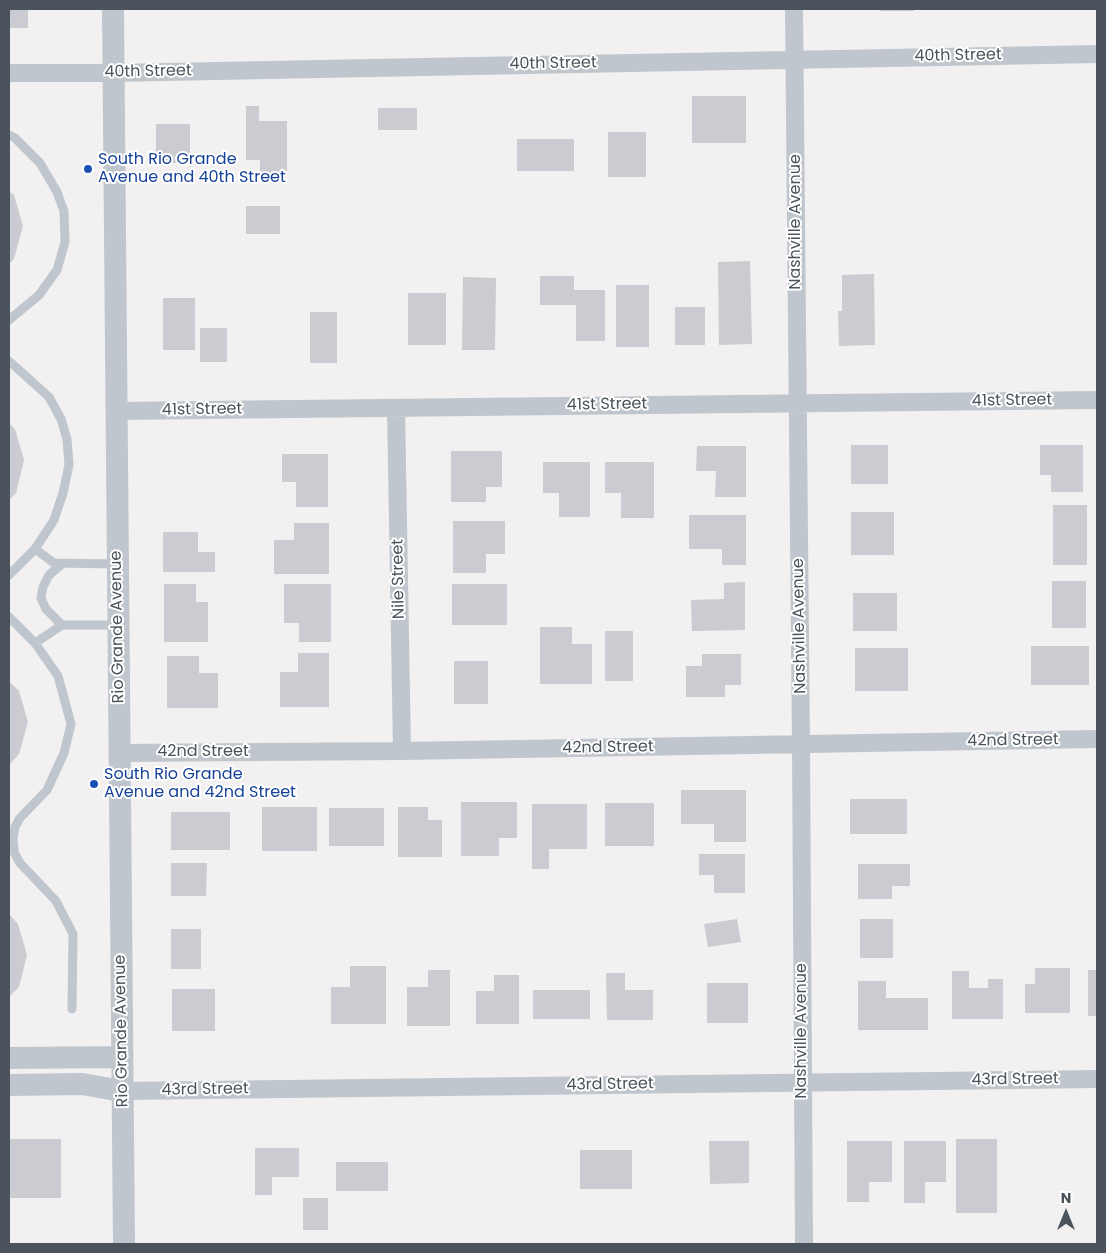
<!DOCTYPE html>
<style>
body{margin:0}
#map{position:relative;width:1106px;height:1253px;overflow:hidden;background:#f2f0f0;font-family:Poppins,sans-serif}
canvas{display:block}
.frame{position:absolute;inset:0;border:10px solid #4a525b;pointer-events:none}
.north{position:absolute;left:1041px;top:1188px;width:50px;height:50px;-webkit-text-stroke:4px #fff;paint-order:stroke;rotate:0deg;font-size:14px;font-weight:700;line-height:20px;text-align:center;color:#4a525b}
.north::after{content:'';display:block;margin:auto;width:18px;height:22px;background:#4a525b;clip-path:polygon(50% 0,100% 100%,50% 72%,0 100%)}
</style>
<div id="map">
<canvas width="1106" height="1253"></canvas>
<div class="frame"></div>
<div class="north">N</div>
</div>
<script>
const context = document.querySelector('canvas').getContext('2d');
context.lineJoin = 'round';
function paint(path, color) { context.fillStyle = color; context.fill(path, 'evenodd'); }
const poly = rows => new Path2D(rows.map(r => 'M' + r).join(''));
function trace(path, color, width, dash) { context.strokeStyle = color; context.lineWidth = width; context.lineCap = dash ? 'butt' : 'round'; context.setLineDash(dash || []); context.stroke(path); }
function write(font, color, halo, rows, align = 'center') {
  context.font = font + ' Poppins,sans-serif'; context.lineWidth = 4; context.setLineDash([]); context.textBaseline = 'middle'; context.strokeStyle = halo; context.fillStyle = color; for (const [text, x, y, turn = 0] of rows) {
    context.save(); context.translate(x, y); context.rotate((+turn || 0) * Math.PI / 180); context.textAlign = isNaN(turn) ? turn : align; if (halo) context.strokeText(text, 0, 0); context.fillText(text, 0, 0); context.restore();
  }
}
const building = poly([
 [9,9,28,9,28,28,9,28],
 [880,9,914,9,914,11,880,11],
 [692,96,746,96,746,143,692,143],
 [246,106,259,106,259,121,287,121,287,175,260,175,260,160,246,160],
 [378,108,417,108,417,130,378,130],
 [156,124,190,124,190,163,156,163],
 [608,132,646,132,646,177,608,177],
 [517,139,574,139,574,171,517,171],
 [9,191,14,195,23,226,14,259,9,264],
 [246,206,280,206,280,234,246,234],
 [750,261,752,344,719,345,718,262],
 [874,274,875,345,839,346,838,311,842,311,842,275],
 [540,276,574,276,574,290,605,290,605,341,576,341,576,305,540,305],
 [463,277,496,278,495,350,462,350],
 [616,285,649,285,649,347,616,347],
 [408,293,446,293,446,345,408,345],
 [163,298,195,298,195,350,163,350],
 [675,307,705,307,705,345,675,345],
 [310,312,337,312,337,363,310,363],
 [200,328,227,328,227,362,200,362],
 [9,423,15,429,24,460,16,493,9,500],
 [851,445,888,445,888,484,851,484],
 [1040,445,1083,445,1083,492,1051,492,1051,475,1040,475],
 [697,446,746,446,746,497,715,497,716,471,696,471],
 [451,451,502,451,502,487,486,487,486,502,451,502],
 [282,454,328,454,328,507,296,507,296,482,282,482],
 [543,462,590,462,590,517,559,517,559,493,543,493],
 [605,462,654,462,654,518,621,518,621,493,605,493],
 [1053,505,1087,505,1087,565,1053,565],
 [851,512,894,512,894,555,851,555],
 [689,515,746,515,746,565,722,565,722,549,689,549],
 [453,521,505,521,505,554,486,554,486,573,453,573],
 [294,523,329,523,329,574,274,574,274,540,294,540],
 [163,532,198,532,198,552,215,552,215,572,163,572],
 [1052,581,1086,581,1086,628,1052,628],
 [745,582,745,630,692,631,691,600,724,599,724,583],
 [164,584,196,584,196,602,208,602,208,642,164,642],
 [284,584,331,584,331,642,299,642,299,623,284,623],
 [452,584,507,584,507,625,452,625],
 [853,593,897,593,897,631,853,631],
 [540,627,572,627,572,644,592,644,592,684,540,684],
 [605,631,633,631,633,681,605,681],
 [1031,646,1089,646,1089,685,1031,685],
 [855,648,908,648,908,691,855,691],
 [298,653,329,653,329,707,280,707,280,672,298,672],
 [702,654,741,654,741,685,725,685,725,697,686,697,686,666,702,666],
 [167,656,199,656,199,673,218,673,218,708,167,708],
 [454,661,488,661,488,704,454,704],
 [9,681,19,691,28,722,19,754,9,765],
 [681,790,746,790,746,842,714,842,714,824,681,824],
 [850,799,907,799,907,834,850,834],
 [461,802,517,802,517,838,499,838,499,856,461,856],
 [605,803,654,803,654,846,605,846],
 [532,804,587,804,587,849,549,849,549,869,532,869],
 [262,807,317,807,317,851,262,851],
 [398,807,428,807,428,820,442,820,442,857,398,857],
 [329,808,384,808,384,846,329,846],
 [171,812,230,812,230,850,171,850],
 [699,854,745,854,745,893,714,893,714,875,699,875],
 [171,863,207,863,206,896,171,896],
 [858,864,910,864,910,886,892,886,892,899,858,899],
 [9,914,18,924,27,955,19,987,9,997],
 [737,919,741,942,708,947,704,924],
 [860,919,893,919,893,958,860,958],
 [171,929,201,929,201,969,171,969],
 [350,966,386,966,386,1024,331,1024,331,987,350,987],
 [1035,968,1070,968,1070,1013,1025,1013,1025,984,1035,984],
 [428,970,450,970,450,1026,407,1026,407,987,428,987],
 [1088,970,1097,970,1097,1016,1088,1016],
 [952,971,969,971,969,988,988,988,988,979,1003,979,1003,1019,952,1019],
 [606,973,625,973,625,990,653,990,653,1020,607,1020],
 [494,975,519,975,519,1024,476,1024,476,991,494,991],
 [858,981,886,981,886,998,928,998,928,1030,858,1030],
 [707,983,748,983,748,1023,707,1023],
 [172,989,215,989,215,1031,172,1031],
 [533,990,590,990,590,1019,533,1019],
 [9,1139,61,1139,61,1198,9,1198],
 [956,1139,997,1139,997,1213,956,1213],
 [709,1141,749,1141,749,1183,710,1184],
 [847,1141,892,1141,892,1182,869,1182,869,1202,847,1202],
 [904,1141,946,1141,946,1182,925,1182,925,1203,904,1203],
 [255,1148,299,1148,299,1177,272,1177,272,1195,255,1195],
 [580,1150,632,1150,632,1189,580,1189],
 [336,1162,388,1162,388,1191,336,1191],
 [303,1198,328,1198,328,1230,303,1230]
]);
const service = poly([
 [9,135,15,138,40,163,57,192,64,211,65,242,57,270,39,295,9,320],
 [9,361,49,397,61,419,67,439,69,465,63,493,54,520,35,549,9,575],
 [35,549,54,563,117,564],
 [9,617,35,643,58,676,71,724,64,753,47,790,20,818,15,827,13,838,14,852,20,863,56,901,73,934,72,1009],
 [62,625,46,609,41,598,43,587,49,575,63,563],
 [35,643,62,625,118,625]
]);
const minor = poly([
 [794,9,801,745,804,1244],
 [9,73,113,73,1097,54],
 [396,408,402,751],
 [116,411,1097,400],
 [119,753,402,751,1097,739],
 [122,1091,1097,1079]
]);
const tertiary = poly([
 [113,9,124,1244],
 [9,1058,122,1057],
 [9,1085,82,1084,122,1091]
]);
const markers = [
 [88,169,5,"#1a4fb4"],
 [94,784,5,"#1a4fb4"]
];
const streetNames = [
 ["40th Street",958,56,-1],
 ["40th Street",553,64,-1],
 ["40th Street",148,72,-1],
 ["Nashville Avenue",796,222,-90],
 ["41st Street",1012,401,-1],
 ["41st Street",607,405,-1],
 ["41st Street",202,410,-1],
 ["Nile Street",399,579,-91],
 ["Nashville Avenue",800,626,-91],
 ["Rio Grande Avenue",118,627,-91],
 ["42nd Street",1013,741,-1],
 ["42nd Street",608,748,-1],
 ["42nd Street",203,752],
 ["Rio Grande Avenue",122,1031,-91],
 ["Nashville Avenue",802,1031,-90],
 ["43rd Street",1015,1080,-1],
 ["43rd Street",610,1085,-1],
 ["43rd Street",205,1090,-1]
];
const transitNames = [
 ["South Rio Grande",98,160],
 ["Avenue and 40th Street",98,178],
 ["South Rio Grande",104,775],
 ["Avenue and 42nd Street",104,793]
];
paint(building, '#cbccd1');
trace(service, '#c0c6cd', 9);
trace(minor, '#c0c6cd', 18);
trace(tertiary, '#c0c6cd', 22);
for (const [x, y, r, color] of markers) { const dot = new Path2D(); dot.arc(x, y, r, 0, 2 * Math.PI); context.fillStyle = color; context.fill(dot); trace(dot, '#fff', 2); }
write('16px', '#4a525b', '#fff', streetNames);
write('16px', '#164399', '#fff', transitNames, 'left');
</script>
